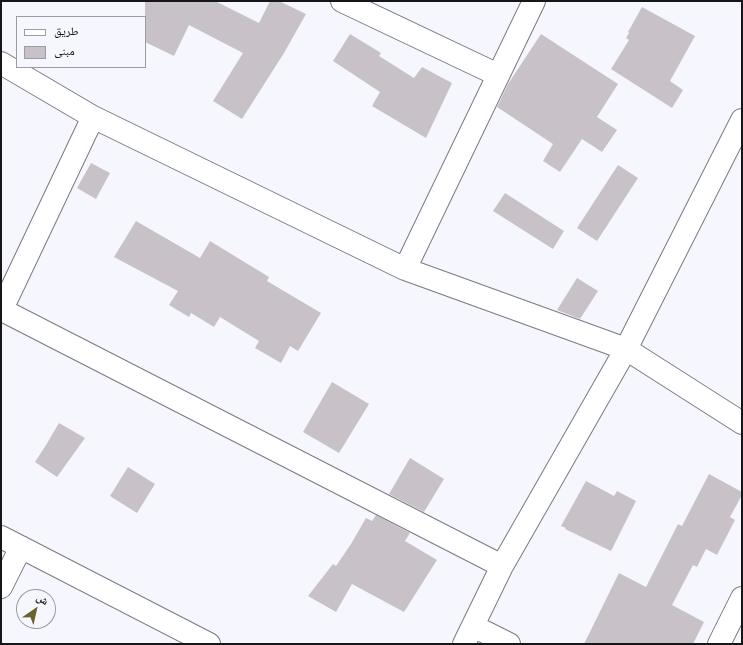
<!DOCTYPE html>
<meta charset="utf-8">
<style>
body{margin:0}
#map{position:relative;width:743px;height:645px;overflow:hidden;background:#f6f6ff;font-family:Raleway,"Noto Naskh Arabic",sans-serif}
canvas{display:block}
.frame{position:absolute;inset:0;border:2px solid #161619;pointer-events:none}
.legend{position:absolute;left:16px;top:16px;width:130px;height:52px;box-sizing:border-box;background:#f6f6ff;border:1px solid #9c9ca3;margin:0;padding:5px 7px;list-style:none;font-size:12px;color:#161619}
.legend li{display:flex;align-items:center;gap:8px;height:20px}
.legend b{width:20px;border:1px solid #9c9ca3}
.north{position:absolute;left:16px;top:589px;width:40px;height:40px;box-sizing:border-box;background:#f6f6ff;border:1px solid #9c9ca3;border-radius:50%;rotate:34deg;font-size:11px;font-weight:700;line-height:16px;text-align:center;color:#161619}
.north::after{content:'';display:block;margin:auto;width:14px;height:18px;background:#6a632f;clip-path:polygon(50% 0,100% 100%,50% 72%,0 100%)}
</style>
<div id="map">
<canvas width="743" height="645"></canvas>
<div class="frame"></div>
<ul class="legend">
<li><b style="height:5px;background:#fff"></b>طريق</li>
<li><b style="height:11px;background:#c8c2c8"></b>مبنى</li>
</ul>
<div class="north">ش</div>
</div>
<script>
const context = document.querySelector('canvas').getContext('2d');
context.lineJoin = 'round';
function paint(path, color) { context.fillStyle = color; context.fill(path, 'evenodd'); }
const poly = rows => new Path2D(rows.map(r => 'M' + r).join(''));
function trace(path, color, width, dash) { context.strokeStyle = color; context.lineWidth = width; context.lineCap = dash ? 'butt' : 'round'; context.setLineDash(dash || []); context.stroke(path); }
const building = poly([
 [142,1,215,1,259,23,270,1,279,1,306,14,284,53,242,119,213,101,243,53,189,25,174,56,145,42,145,2],
 [642,7,695,36,670,81,683,90,672,108,611,69,629,40,626,38,629,33,628,32],
 [350,34,381,53,379,56,414,78,422,67,452,83,426,138,372,106,380,92,333,61],
 [541,34,618,84,597,117,617,130,602,152,582,139,560,172,543,161,553,144,497,107,508,84],
 [91,163,110,173,96,199,77,188],
 [618,165,638,178,597,241,577,228],
 [505,193,564,231,553,249,493,211],
 [136,221,200,258,210,241,269,277,267,281,321,313,298,351,290,346,281,363,255,348,259,341,220,317,214,327,191,313,189,317,169,305,178,291,114,257],
 [577,278,598,291,580,319,562,312,557,310],
 [332,382,369,404,339,453,303,432],
 [59,423,85,438,57,477,35,462,46,445],
 [410,458,444,479,424,512,389,494],
 [128,467,155,484,137,513,110,496],
 [709,474,742,492,742,495,730,517,735,520,717,555,706,549,697,567,693,565,672,605,704,622,693,644,584,644,619,573,646,587,678,524,682,526],
 [586,481,614,496,617,491,636,501,611,551,565,529,566,528,561,526],
 [376,515,410,533,405,541,437,560,404,612,352,584,336,612,308,596,333,564,336,566,351,544,366,518,372,521]
]);
const minor = poly([
 [342,1,498,75],
 [1,63,93,117,405,269,626,349,742,423],
 [405,269,534,1],
 [2,310,502,566],
 [1,311,93,117],
 [1,537,209,644],
 [1,587,21,547],
 [473,626,509,644],
 [464,644,502,566,626,349,742,120],
 [719,644,742,598]
]);
paint(building, '#c8c2c8');
trace(minor, '#7a7a81', 24);
trace(minor, '#fff', 22);
</script>
